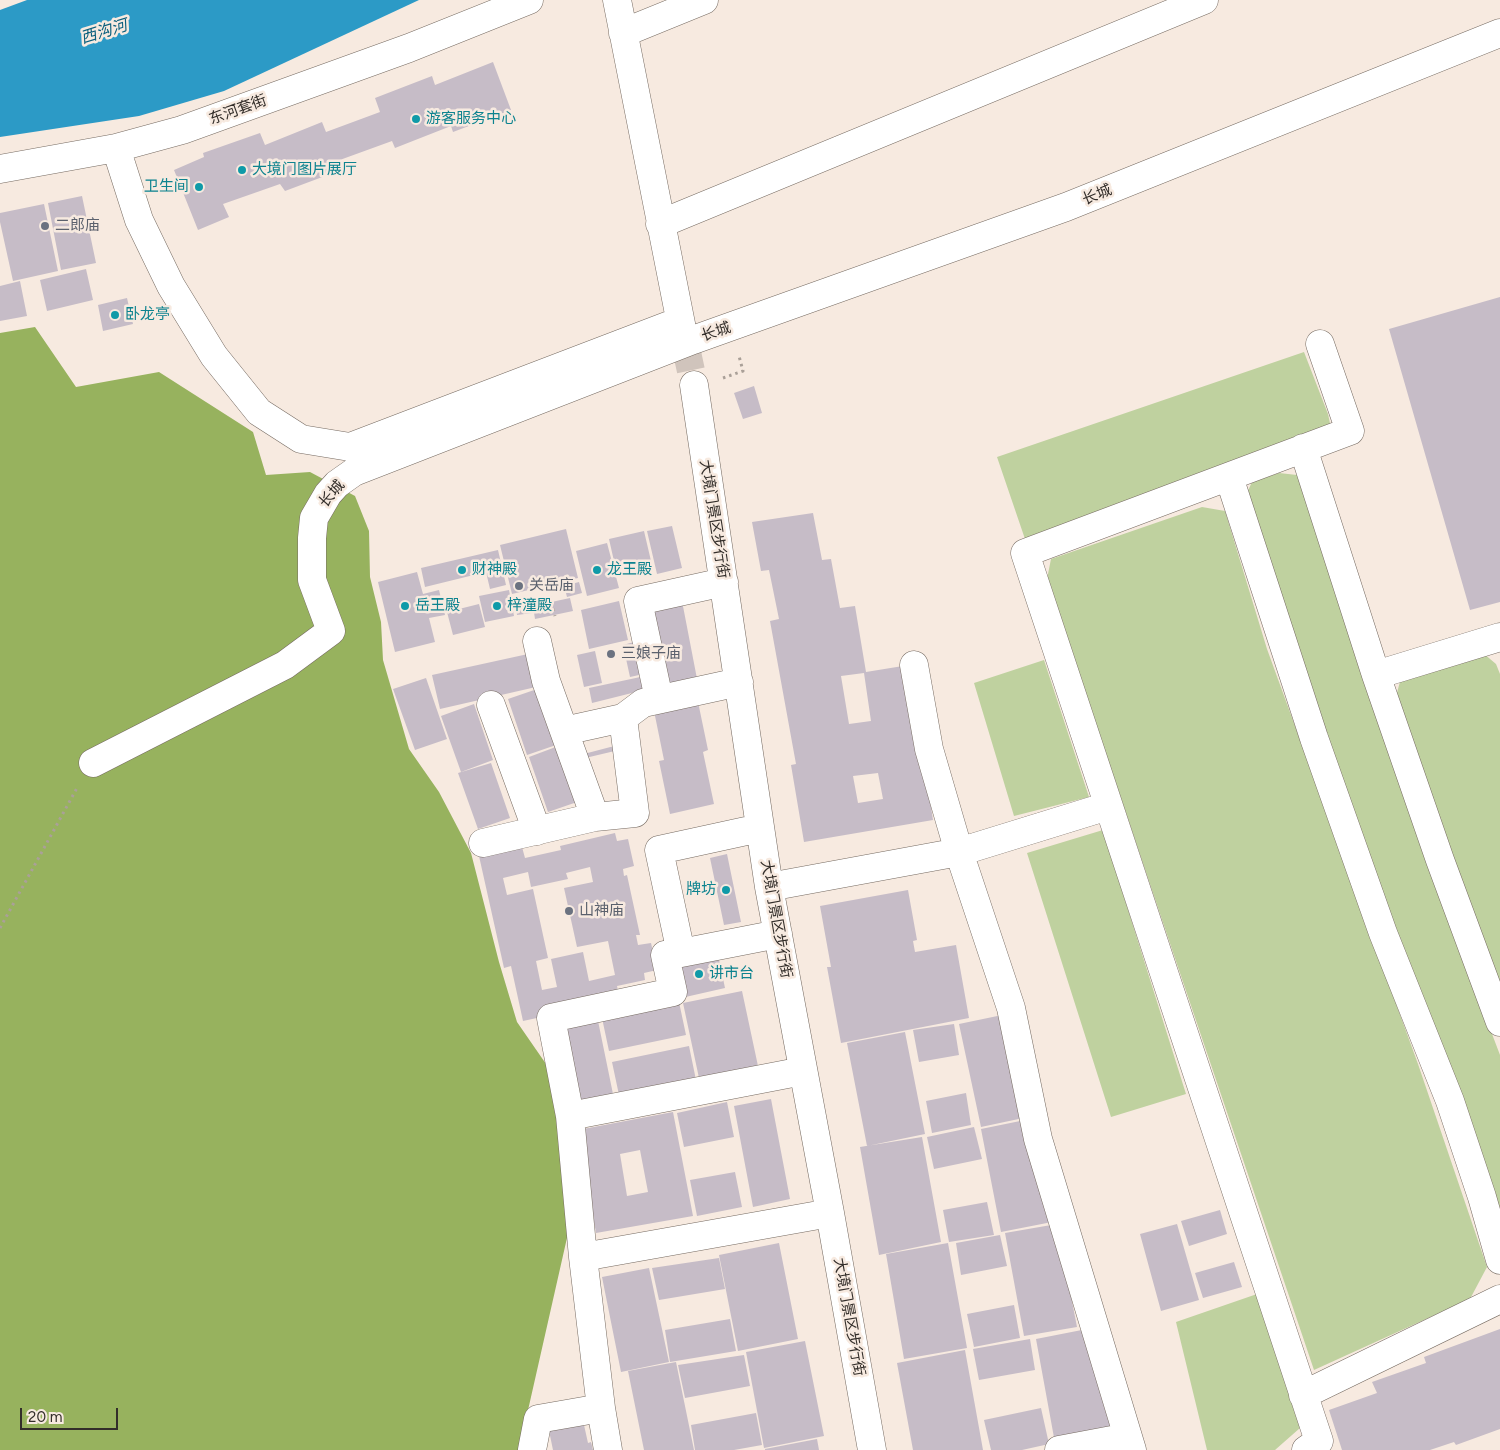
<!DOCTYPE html>
<meta charset="utf-8">
<style>
body{margin:0}
#map{position:relative;width:1500px;height:1450px;overflow:hidden;background:#f7eae0;font-family:Figtree,sans-serif}
canvas{display:block}
.scale{position:absolute;left:20px;top:1408px;width:98px;height:22px;box-sizing:border-box;border:2px solid #332e2a;border-top:0;padding-left:6px;font-size:15px;line-height:18px;white-space:nowrap;color:#332e2a;-webkit-text-stroke:4px #f7eae0;paint-order:stroke}
</style>
<div id="map">
<canvas width="1500" height="1450"></canvas>
<div class="scale">20 m</div>
</div>
<script>
const context = document.querySelector('canvas').getContext('2d');
context.lineJoin = 'round';
function paint(path, color) { context.fillStyle = color; context.fill(path, 'evenodd'); }
const poly = rows => new Path2D(rows.map(r => 'M' + r).join(''));
function trace(path, color, width, dash) { context.strokeStyle = color; context.lineWidth = width; context.lineCap = dash ? 'butt' : 'round'; context.setLineDash(dash || []); context.stroke(path); }
function write(font, color, halo, rows, align = 'center') {
  context.font = font + ' Figtree,"Noto Sans SC",sans-serif'; context.lineWidth = 5; context.setLineDash([]); context.textBaseline = 'middle'; context.strokeStyle = halo; context.fillStyle = color; for (const [text, x, y, turn = 0] of rows) {
    context.save(); context.translate(x, y); context.rotate((+turn || 0) * Math.PI / 180); context.textAlign = isNaN(turn) ? turn : align; if (halo) context.strokeText(text, 0, 0); context.fillText(text, 0, 0); context.restore();
  }
}
const green = poly([
 [1304,352,1328,414,1331,428,1025,539,997,457],
 [1279,473,1297,475,1418,839,1500,1055,1500,1217,1409,972,1245,497,1252,482],
 [1202,507,1225,511,1267,649,1418,1064,1487,1267,1470,1299,1314,1370,1047,579,1051,559],
 [1483,653,1496,664,1500,674,1500,994,1395,700,1401,678],
 [1044,660,1089,797,1014,816,974,683],
 [1103,830,1186,1094,1111,1117,1027,853],
 [1257,1294,1300,1428,1275,1450,1207,1450,1176,1322]
]);
const forest = poly([
 [35,327,76,387,159,372,253,432,266,475,310,472,355,496,369,531,370,577,381,622,383,660,409,749,439,792,471,853,499,962,517,1022,555,1077,569,1229,519,1450,0,1450,0,333]
]);
const water = poly([
 [27,0,419,0,224,91,139,116,0,137,0,10]
]);
const building = poly([
 [493,62,511,110,453,132,451,126,395,148,392,141,337,161,341,170,285,191,280,184,223,204,229,217,198,230,174,170,204,157,203,153,260,133,265,145,322,122,326,132,380,112,375,98,432,76,435,85],
 [82,196,96,263,61,270,48,203],
 [44,204,58,271,13,281,0,222,0,213],
 [86,269,93,300,47,311,40,280],
 [20,281,27,316,0,321,0,286],
 [1500,297,1500,602,1470,610,1389,329],
 [127,298,133,324,103,331,98,305],
 [754,386,762,413,743,419,734,393],
 [813,513,822,560,831,559,840,608,855,606,866,672,909,665,933,820,804,842,791,765,796,764,770,621,779,619,769,570,761,571,752,522],
 [864,673,871,721,849,724,841,676],
 [878,773,883,799,858,803,853,776],
 [672,526,682,568,657,574,647,531],
 [566,529,578,578,512,594,500,545],
 [644,531,651,561,616,570,609,539],
 [607,543,619,588,587,596,576,551],
 [498,550,506,585,490,589,486,572,425,587,421,568],
 [417,572,423,594,439,590,445,615,429,618,435,642,395,652,378,582],
 [579,582,582,593,567,597,564,586],
 [509,590,514,616,485,622,479,596],
 [529,597,532,613,517,615,515,599],
 [570,598,573,611,535,619,533,606],
 [619,601,628,640,589,649,581,610],
 [682,601,698,684,666,691,649,608],
 [479,604,485,627,453,635,447,612],
 [641,640,648,673,630,677,623,645],
 [595,651,602,683,584,687,577,655],
 [528,654,536,687,440,709,432,675],
 [645,676,648,689,592,703,589,688],
 [426,678,447,739,415,750,393,689],
 [540,688,559,744,527,755,508,699],
 [697,697,708,750,703,752,714,804,670,814,659,761,664,760,653,706],
 [474,704,493,760,461,772,441,716],
 [561,745,580,801,548,812,529,757],
 [618,745,619,750,581,759,580,755],
 [491,763,510,818,478,829,458,773],
 [615,833,617,841,628,839,634,866,623,869,624,876,627,875,640,935,636,935,638,945,651,943,657,970,644,973,645,980,617,986,620,1000,523,1021,511,966,504,968,479,856,522,847,525,858,561,850,560,846],
 [590,867,593,882,564,888,577,947,608,941,615,975,589,981,583,952,551,959,557,987,542,990,536,961,548,958,533,889,507,895,503,878,528,872,531,887,568,879,566,873],
 [727,854,741,922,724,925,710,858],
 [908,890,917,940,913,941,915,952,956,945,969,1018,841,1043,827,967,831,967,820,906],
 [717,950,725,988,681,998,673,959],
 [742,991,758,1066,699,1078,683,1003],
 [679,1002,686,1035,609,1051,602,1018],
 [1007,1014,1028,1117,981,1127,959,1024],
 [597,1016,613,1094,580,1101,564,1023],
 [954,1024,959,1055,919,1062,913,1030],
 [905,1032,925,1134,867,1146,847,1043],
 [689,1046,696,1080,619,1095,612,1062],
 [966,1093,971,1125,932,1133,926,1101],
 [771,1099,790,1199,753,1207,734,1106],
 [727,1102,734,1137,684,1147,677,1113],
 [673,1112,693,1216,596,1233,578,1130],
 [640,1150,648,1192,627,1196,620,1154],
 [1030,1119,1052,1222,1001,1232,981,1129],
 [974,1127,982,1159,934,1169,927,1137],
 [922,1137,941,1242,879,1255,860,1147],
 [735,1172,742,1207,697,1216,690,1180],
 [987,1202,994,1235,949,1242,943,1210],
 [1220,1210,1227,1234,1189,1246,1181,1221],
 [1057,1224,1077,1327,1024,1336,1005,1233],
 [1177,1224,1199,1300,1161,1311,1140,1234],
 [1000,1235,1007,1266,961,1275,956,1243],
 [779,1243,798,1339,738,1351,719,1255],
 [948,1243,967,1348,904,1359,886,1254],
 [719,1258,725,1289,659,1300,652,1268],
 [1234,1262,1242,1287,1203,1298,1195,1273],
 [649,1268,669,1362,621,1372,602,1277],
 [1014,1305,1020,1338,974,1347,967,1314],
 [730,1319,736,1351,670,1362,665,1330],
 [1092,1328,1111,1433,1055,1443,1036,1339],
 [1500,1329,1500,1429,1456,1445,1454,1442,1430,1450,1342,1450,1329,1410,1377,1393,1372,1382,1426,1363,1424,1357],
 [1030,1339,1035,1370,979,1380,973,1349],
 [805,1341,824,1436,764,1448,746,1352],
 [965,1350,983,1450,913,1450,897,1363],
 [744,1355,750,1386,685,1398,678,1365],
 [676,1362,694,1450,644,1450,628,1371],
 [1041,1408,1049,1444,1022,1450,991,1450,984,1420],
 [756,1413,762,1445,734,1450,695,1450,691,1425],
 [582,1416,588,1443,591,1442,593,1450,553,1450,547,1421],
 [817,1439,819,1450,765,1450,765,1449]
]);
const minorTunnel = poly([
 [685,343,694,385]
]);
const path = poly([
 [723,378,743,371,739,356],
 [548,590,555,616],
 [0,928,77,788]
]);
const minor = poly([
 [617,0,684,339],
 [623,33,704,0],
 [116,148,139,220,171,286,214,356,259,412,301,439,350,447,680,321],
 [0,169,116,148,182,130,409,48,529,0],
 [660,224,1204,0],
 [694,385,769,887,830,1213,872,1450],
 [1303,448,1376,675,1440,860,1500,1022],
 [1229,477,1314,738,1383,933,1450,1101,1482,1197,1500,1260],
 [537,641,546,681,595,817,635,813,623,718,564,731],
 [914,665,929,749,959,852,1108,806],
 [1376,675,1500,637],
 [659,699,638,601,724,582],
 [491,705,537,831],
 [623,718,643,703,739,682],
 [93,763,285,665,331,631,312,580,312,538,314,518,328,494,337,484,354,472,693,340,1066,207,1500,33],
 [760,828,659,850,681,953,778,934],
 [483,843,595,817],
 [769,887,959,852,1011,1008,1038,1139,1132,1450],
 [570,1116,803,1071],
 [583,1257,830,1213],
 [1303,1395,1500,1299],
 [601,1408,583,1257,570,1116,551,1018,673,992,665,955,681,953],
 [532,1450,538,1419,601,1408,608,1450],
 [1059,1450,1128,1437],
 [1306,1450,1319,1441,1025,553,1350,431,1320,344]
]);
const markers = [
 [416,119,5,"#0f9aa8"],
 [242,170,5,"#0f9aa8"],
 [199,187,5,"#0f9aa8"],
 [45,226,5,"#6b7280"],
 [115,315,5,"#0f9aa8"],
 [462,570,5,"#0f9aa8"],
 [597,570,5,"#0f9aa8"],
 [519,586,5,"#6b7280"],
 [405,606,5,"#0f9aa8"],
 [497,606,5,"#0f9aa8"],
 [611,654,5,"#6b7280"],
 [726,890,5,"#0f9aa8"],
 [569,911,5,"#6b7280"],
 [699,974,5,"#0f9aa8"]
];
const streetNames = [
 ["东河套街",238,110,-20],
 ["长城",1097,195,-22],
 ["长城",716,332,-19],
 ["长城",332,494,-49],
 ["大境门景区步行街",714,519,81],
 ["大境门景区步行街",776,919,80],
 ["大境门景区步行街",849,1317,80]
];
const cultureNames = [
 ["游客服务中心",426,119],
 ["大境门图片展厅",252,170],
 ["卫生间",189,187,"right"],
 ["卧龙亭",125,315],
 ["财神殿",472,570],
 ["龙王殿",607,570],
 ["岳王殿",415,606],
 ["梓潼殿",507,606],
 ["牌坊",716,890,"right"],
 ["讲市台",709,974]
];
const worshipNames = [
 ["二郎庙",55,226],
 ["关岳庙",529,586],
 ["三娘子庙",621,654],
 ["山神庙",579,911]
];
const waterNames = [
 ["西沟河",104,32,-17]
];
paint(green, '#bfd19f');
paint(forest, '#97b25e');
paint(water, '#2c9ac6');
paint(building, '#c6bcc7');
trace(minorTunnel, '#d0c4bc', 28, [28, 14]);
trace(minor, '#766b62', 29);
trace(path, '#aaa098', 3, [2.5, 4]);
trace(minor, '#fff', 28);
for (const [x, y, r, color] of markers) { const dot = new Path2D(); dot.arc(x, y, r, 0, 2 * Math.PI); context.fillStyle = color; context.fill(dot); trace(dot, '#f7eae0', 2); }
write('15px', '#332e2a', '#f7eae0', streetNames);
write('15px', '#0d838f', '#f7eae0', cultureNames, 'left');
write('15px', '#5b616d', '#f7eae0', worshipNames, 'left');
write('italic 16px', '#0a5f7d', '#f7eae0', waterNames);
</script>
